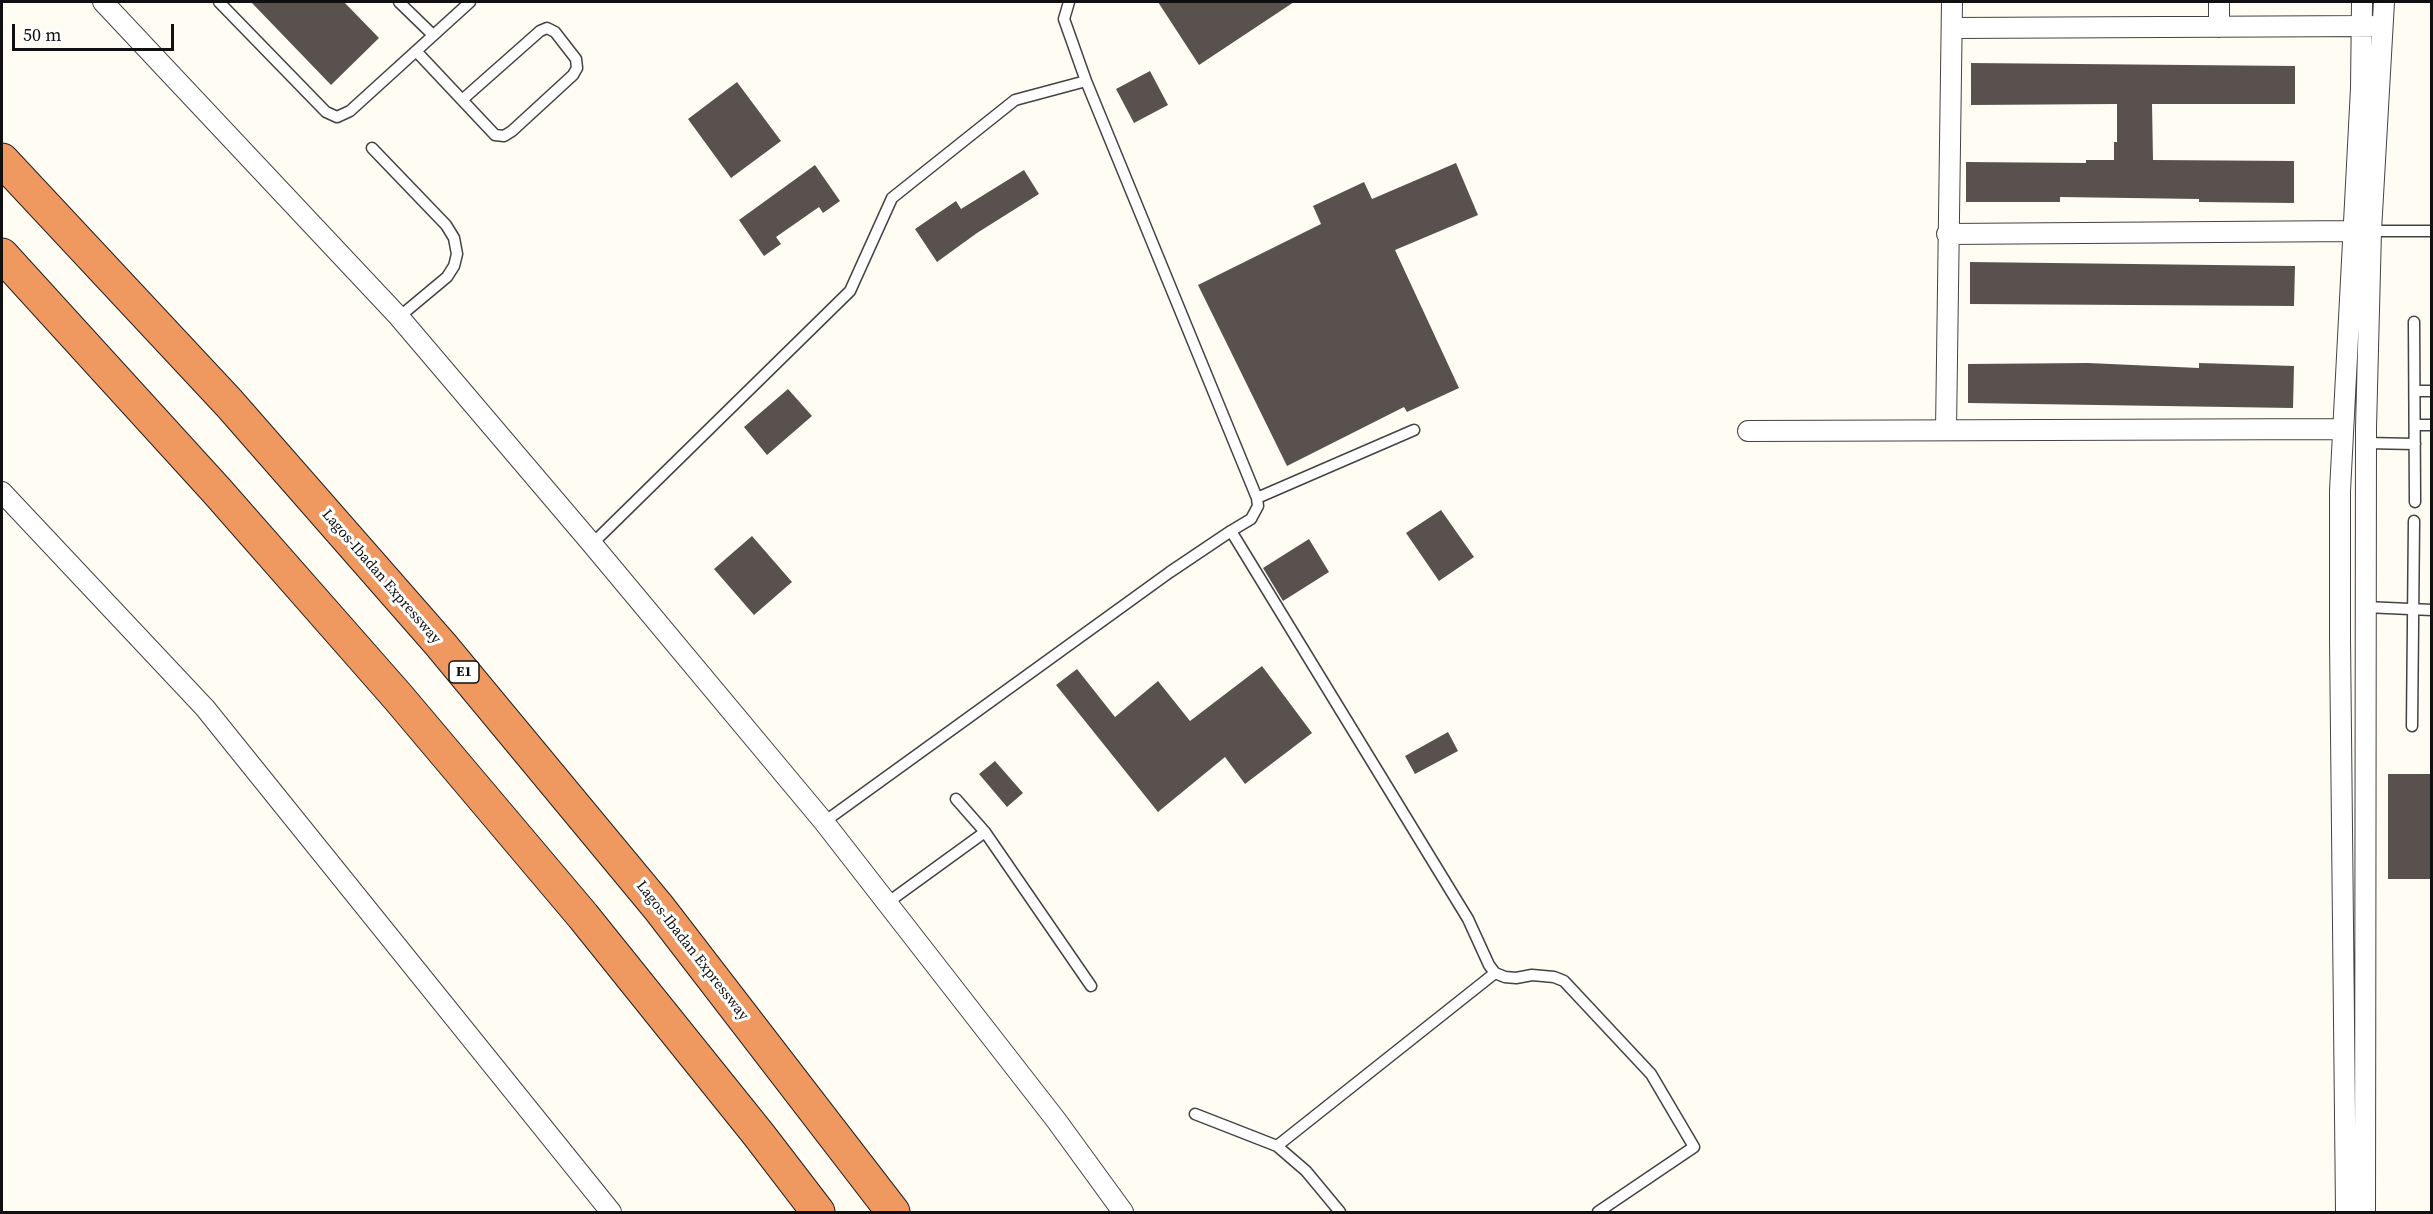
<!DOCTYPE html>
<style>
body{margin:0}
#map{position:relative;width:2433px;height:1214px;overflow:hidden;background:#fffcf4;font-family:"Source Serif 4",serif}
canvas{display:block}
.frame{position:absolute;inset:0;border:3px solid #101010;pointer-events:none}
.scale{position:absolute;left:12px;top:24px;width:162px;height:27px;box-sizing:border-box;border:3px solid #101010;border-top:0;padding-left:8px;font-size:18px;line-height:21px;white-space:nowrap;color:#101010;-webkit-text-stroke:4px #fff;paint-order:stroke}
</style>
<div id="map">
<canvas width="2433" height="1214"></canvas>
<div class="frame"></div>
<div class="scale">50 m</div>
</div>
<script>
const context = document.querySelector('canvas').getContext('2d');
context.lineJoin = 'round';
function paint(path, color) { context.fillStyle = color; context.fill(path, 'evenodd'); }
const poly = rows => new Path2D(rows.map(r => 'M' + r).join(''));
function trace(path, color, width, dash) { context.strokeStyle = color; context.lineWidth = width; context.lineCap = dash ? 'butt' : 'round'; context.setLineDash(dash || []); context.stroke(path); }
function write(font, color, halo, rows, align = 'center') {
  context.font = font + ' "Source Serif 4",serif'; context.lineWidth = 6; context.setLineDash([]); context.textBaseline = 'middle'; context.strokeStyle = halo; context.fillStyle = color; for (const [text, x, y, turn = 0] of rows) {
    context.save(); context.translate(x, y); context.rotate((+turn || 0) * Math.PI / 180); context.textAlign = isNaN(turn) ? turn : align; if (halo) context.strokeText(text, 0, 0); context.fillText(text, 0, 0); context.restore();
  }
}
const building = poly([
 [251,2,344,2,379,38,331,85],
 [1158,2,1294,2,1199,65],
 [1971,63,2295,66,2295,104,2152,104,2153,160,2294,161,2294,203,2199,202,2199,199,2060,197,2060,202,1966,202,1966,162,2086,163,2086,160,2114,160,2114,142,2117,142,2117,104,1971,105],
 [1150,71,1168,105,1134,123,1116,89],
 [737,82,781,141,731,178,688,119],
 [1456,163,1478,215,1395,250,1459,388,1407,412,1404,407,1287,466,1198,285,1321,224,1313,206,1364,182,1372,199],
 [815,165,840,201,823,213,819,207,776,237,781,244,764,256,739,220],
 [1024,170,1039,194,977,233,937,262,915,229,956,201,961,209],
 [1970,262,2295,266,2294,306,1970,304],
 [2088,363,2199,368,2199,363,2294,366,2293,408,1968,403,1968,364],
 [788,389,812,416,767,455,744,427],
 [1441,510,1474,557,1439,581,1406,533],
 [752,536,792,582,754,615,714,569],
 [1309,539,1329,572,1283,601,1263,568],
 [1262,666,1312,733,1245,784,1225,757,1158,812,1056,685,1077,669,1115,717,1158,681,1190,721],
 [1448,732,1458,751,1415,774,1405,756],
 [995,761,1023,793,1007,807,979,774],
 [2388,774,2432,774,2432,879,2388,879]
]);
const service = poly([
 [219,2,326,112,337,117,350,111,470,2],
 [399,2,433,35],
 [1069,2,1064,19,1086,81],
 [416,51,495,135,504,136,512,131,573,75,577,68,576,59,555,32,547,28,540,31,462,100],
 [372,148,446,225,454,238,457,254,454,266,447,277,399,317],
 [2371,231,2432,231],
 [2414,322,2415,502],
 [2415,391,2432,391],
 [2415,425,2432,425],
 [2366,443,2415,444],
 [1257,498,1414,430],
 [592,544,850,291,892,198,1015,100,1086,81,1257,498,1258,506,1251,519,1231,531,1468,919,1489,965,1495,973,1505,977,1516,978,1532,975,1554,977,1564,981,1651,1074,1694,1147,1598,1212],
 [2365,607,2432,610],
 [2412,726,2414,521],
 [956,799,985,832,1091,986],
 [824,822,1170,572,1231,531],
 [887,903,985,832],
 [1195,1114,1277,1146,1306,1171,1340,1212],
 [1277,1146,1495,973]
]);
const minor = poly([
 [103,2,399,317,592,544,824,822,1056,1120,1123,1212],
 [2219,27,2219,2],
 [1952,28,2372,26],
 [1947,234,2354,231],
 [1946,430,1952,2],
 [1748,431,2342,429],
 [2,492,205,708,611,1212],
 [2346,1212,2340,638,2340,491,2361,88,2362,2],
 [2365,1212,2366,428,2371,231,2384,2]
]);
const motorway = poly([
 [2,160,229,403,441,645,659,908,893,1212],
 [2,255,217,491,398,697,583,916,759,1135,818,1212]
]);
const shields = [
 [464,672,30]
];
const shieldNames = [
 ["E1",464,672]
];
const streetNames = [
 ["Lagos-Ibadan Expressway",381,577,49],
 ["Lagos-Ibadan Expressway",692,951,52]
];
paint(building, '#59514d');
trace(service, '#434343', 13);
trace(minor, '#434343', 22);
trace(motorway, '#212121', 35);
trace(service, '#fff', 10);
trace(minor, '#fff', 20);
trace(motorway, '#ef9961', 33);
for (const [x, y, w] of shields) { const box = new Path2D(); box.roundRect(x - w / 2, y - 11, w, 22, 4.5); context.fillStyle = '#fff'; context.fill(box); trace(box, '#101010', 1.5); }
write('bold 14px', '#101010', null, shieldNames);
write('15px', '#101010', '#fff', streetNames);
</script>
